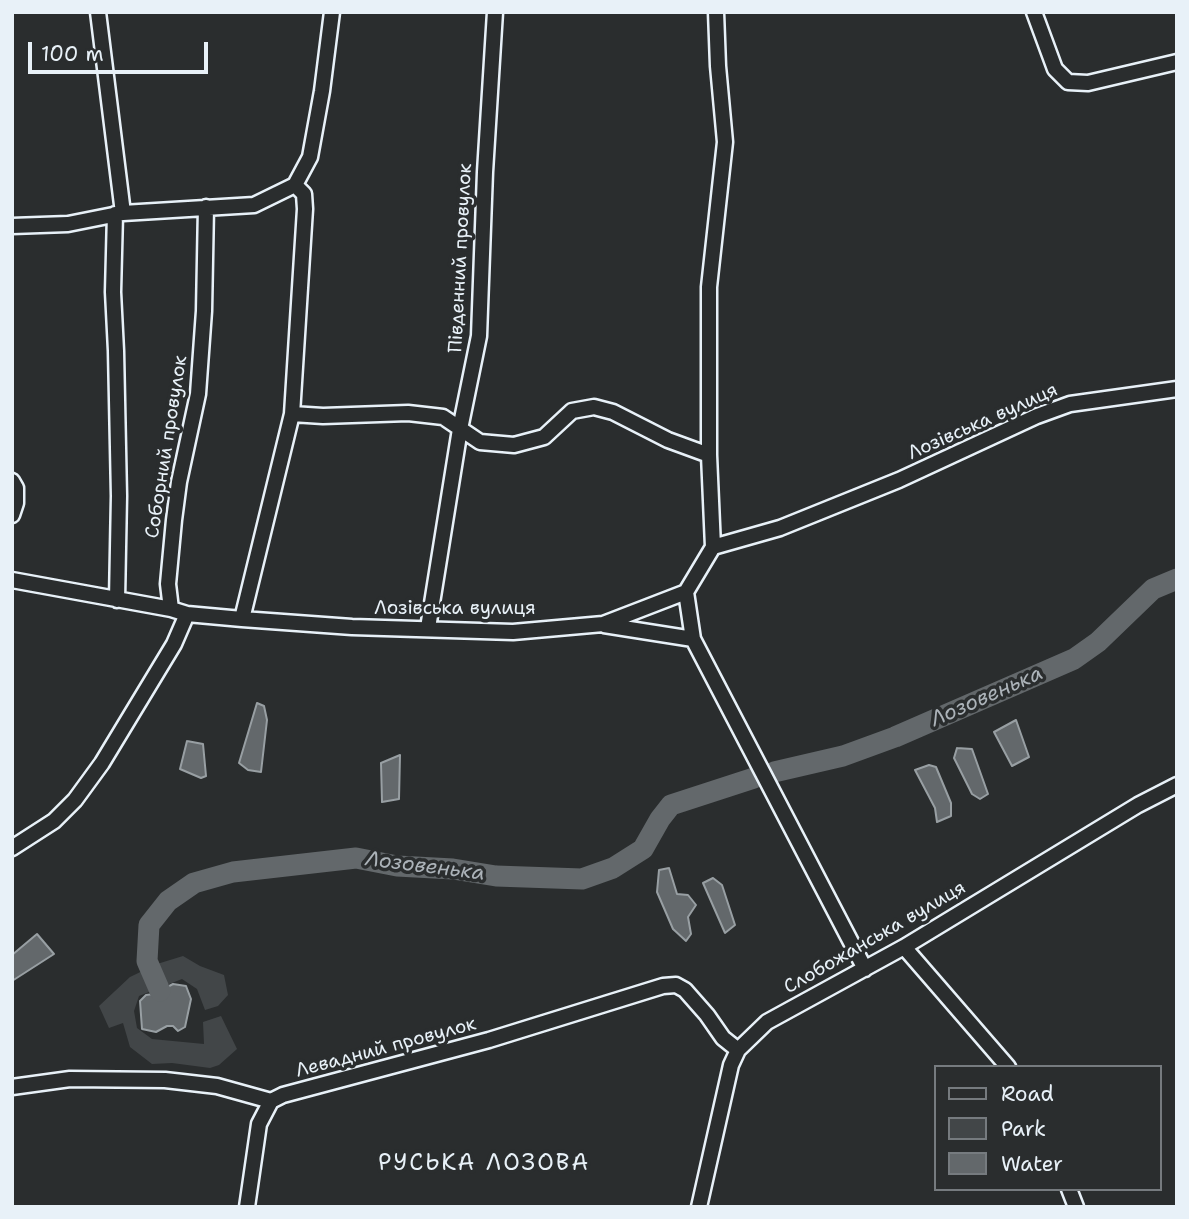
<!DOCTYPE html>
<meta charset="utf-8">
<style>
body{margin:0}
#map{position:relative;width:1189px;height:1219px;overflow:hidden;background:#2a2d2e;font-family:"Shantell Sans",sans-serif}
canvas{display:block}
.frame{position:absolute;inset:0;border:14px solid #e8f1f8;pointer-events:none}
.legend{position:absolute;left:934px;top:1065px;width:228px;height:126px;box-sizing:border-box;background:#2a2d2e;border:2px solid #767b7f;margin:0;padding:9px 12px;list-style:none;font-size:21px;color:#e8f1f8}
.legend li{display:flex;align-items:center;gap:14px;height:35px}
.legend b{width:35px;border:2px solid #767b7f}
.scale{position:absolute;left:28px;top:42px;width:180px;height:32px;box-sizing:border-box;border:4px solid #e8f1f8;border-top:0;padding-left:9px;font-size:21px;line-height:24px;white-space:nowrap;color:#e8f1f8;-webkit-text-stroke:5px #2a2d2e;paint-order:stroke}
</style>
<div id="map">
<canvas width="1189" height="1219"></canvas>
<div class="frame"></div>
<ul class="legend">
<li><b style="height:9px;background:#2a2d2e"></b>Road</li>
<li><b style="height:19px;background:#424648"></b>Park</li>
<li><b style="height:19px;background:#63686b"></b>Water</li>
</ul>
<div class="scale">100 m</div>
</div>
<script>
const context = document.querySelector('canvas').getContext('2d');
context.lineJoin = 'round';
function paint(path, color) { context.fillStyle = color; context.fill(path, 'evenodd'); }
const poly = rows => new Path2D(rows.map(r => 'M' + r).join(''));
function trace(path, color, width, dash) { context.strokeStyle = color; context.lineWidth = width; context.lineCap = dash ? 'butt' : 'round'; context.setLineDash(dash || []); context.stroke(path); }
function write(font, color, halo, rows, align = 'center') {
  context.font = font + ' "Shantell Sans",sans-serif'; context.lineWidth = 7; context.setLineDash([]); context.textBaseline = 'middle'; context.strokeStyle = halo; context.fillStyle = color; for (const [text, x, y, turn = 0] of rows) {
    context.save(); context.translate(x, y); context.rotate((+turn || 0) * Math.PI / 180); context.textAlign = isNaN(turn) ? turn : align; if (halo) context.strokeText(text, 0, 0); context.fillText(text, 0, 0); context.restore();
  }
}
const green = poly([
 [183,956,200,966,224,975,228,995,218,1006,205,1010,197,989,182,979,139,996,134,1011,137,1028,152,1039,204,1044,203,1022,221,1016,237,1049,219,1065,210,1068,172,1063,152,1064,130,1047,123,1023,109,1028,99,1006,130,977,157,964]
]);
const water = poly([
 [257,703,264,706,267,720,261,772,248,770,239,763,257,703],
 [1016,720,1029,757,1012,766,994,732,1016,720],
 [187,741,203,744,206,776,201,778,180,769,187,741],
 [957,748,972,749,988,794,980,799,972,794,954,758,957,748],
 [400,755,399,799,382,802,381,763,400,755],
 [929,765,936,767,951,803,951,816,937,822,935,808,915,770,929,765],
 [669,868,677,894,688,895,696,905,688,917,691,934,686,941,673,929,657,892,659,870,669,868],
 [713,878,722,885,735,925,725,933,703,883,713,878],
 [37,934,54,954,12,981,12,955,37,934],
 [173,984,186,986,191,999,185,1027,178,1031,173,1026,167,1026,156,1032,142,1029,140,1001,146,995,154,994,173,984]
]);
const river = poly([
 [774,772,843,756,895,737,1074,659,1098,642,1153,589,1177,579],
 [160,991,147,961,149,925,168,901,194,883,233,872,356,858,397,866,453,869,496,876,582,879,613,868,643,849,660,819,671,805,754,778]
]);
const minor = poly([
 [98,12,123,213],
 [1034,12,1055,69,1068,82,1088,83,1177,62],
 [295,185,310,157,322,91,332,12],
 [115,214,113,292,116,351,119,496,117,600],
 [12,226,68,224,123,213,254,205,295,185],
 [292,414,323,416,408,413,443,417,480,442,514,445,544,437,572,411,594,407,613,412,668,440,709,455],
 [12,481,16,488,16,503,12,515],
 [713,547,709,455,709,287,725,142,718,66,716,12],
 [12,580,171,609,187,614,242,619,352,627,513,632,603,624,686,592,713,547,780,528,899,480,1037,416,1070,404,1177,389],
 [686,592,693,639,865,969],
 [171,609,168,584,174,520,179,482,198,394,204,311,206,207],
 [242,619,292,414,305,209,304,194,295,185],
 [604,625,693,639],
 [428,628,460,429,479,336,485,172,495,12],
 [12,848,54,821,75,800,102,763,174,644,187,614],
 [904,947,1008,1067],
 [12,1087,70,1079,165,1080,217,1086,271,1101,283,1095,489,1040,663,986,676,985,685,990,707,1015,723,1038,738,1050],
 [1069,1189,1076,1207],
 [247,1207,259,1124,271,1101],
 [699,1207,731,1065,738,1050,767,1022,904,947,1138,805,1177,785]
]);
const streetNames = [
 ["Південний провулок",461,258,-87],
 ["Лозівська вулиця",983,422,-24],
 ["Соборний провулок",167,447,-81],
 ["Лозівська вулиця",455,609],
 ["Слобожанська вулиця",875,938,-30],
 ["Левадний провулок",386,1048,-15]
];
const waterNames = [
 ["Лозовенька",987,697,-24],
 ["Лозовенька",425,867,7]
];
const quarterNames = [
 ["РУСЬКА ЛОЗОВА",484,1164]
];
paint(green, '#424648');
paint(water, '#63686b');
trace(water, '#989fa3', 2);
trace(river, '#63686b', 21);
trace(minor, '#e8f1f8', 19);
trace(minor, '#2a2d2e', 14);
write('19px', '#e8f1f8', '#2a2d2e', streetNames);
write('italic 21px', '#acb3b9', '#2a2d2e', waterNames);
context.letterSpacing = '2px';
write('23px', '#e8f1f8', '#2a2d2e', quarterNames);
context.letterSpacing = '0px';
</script>
